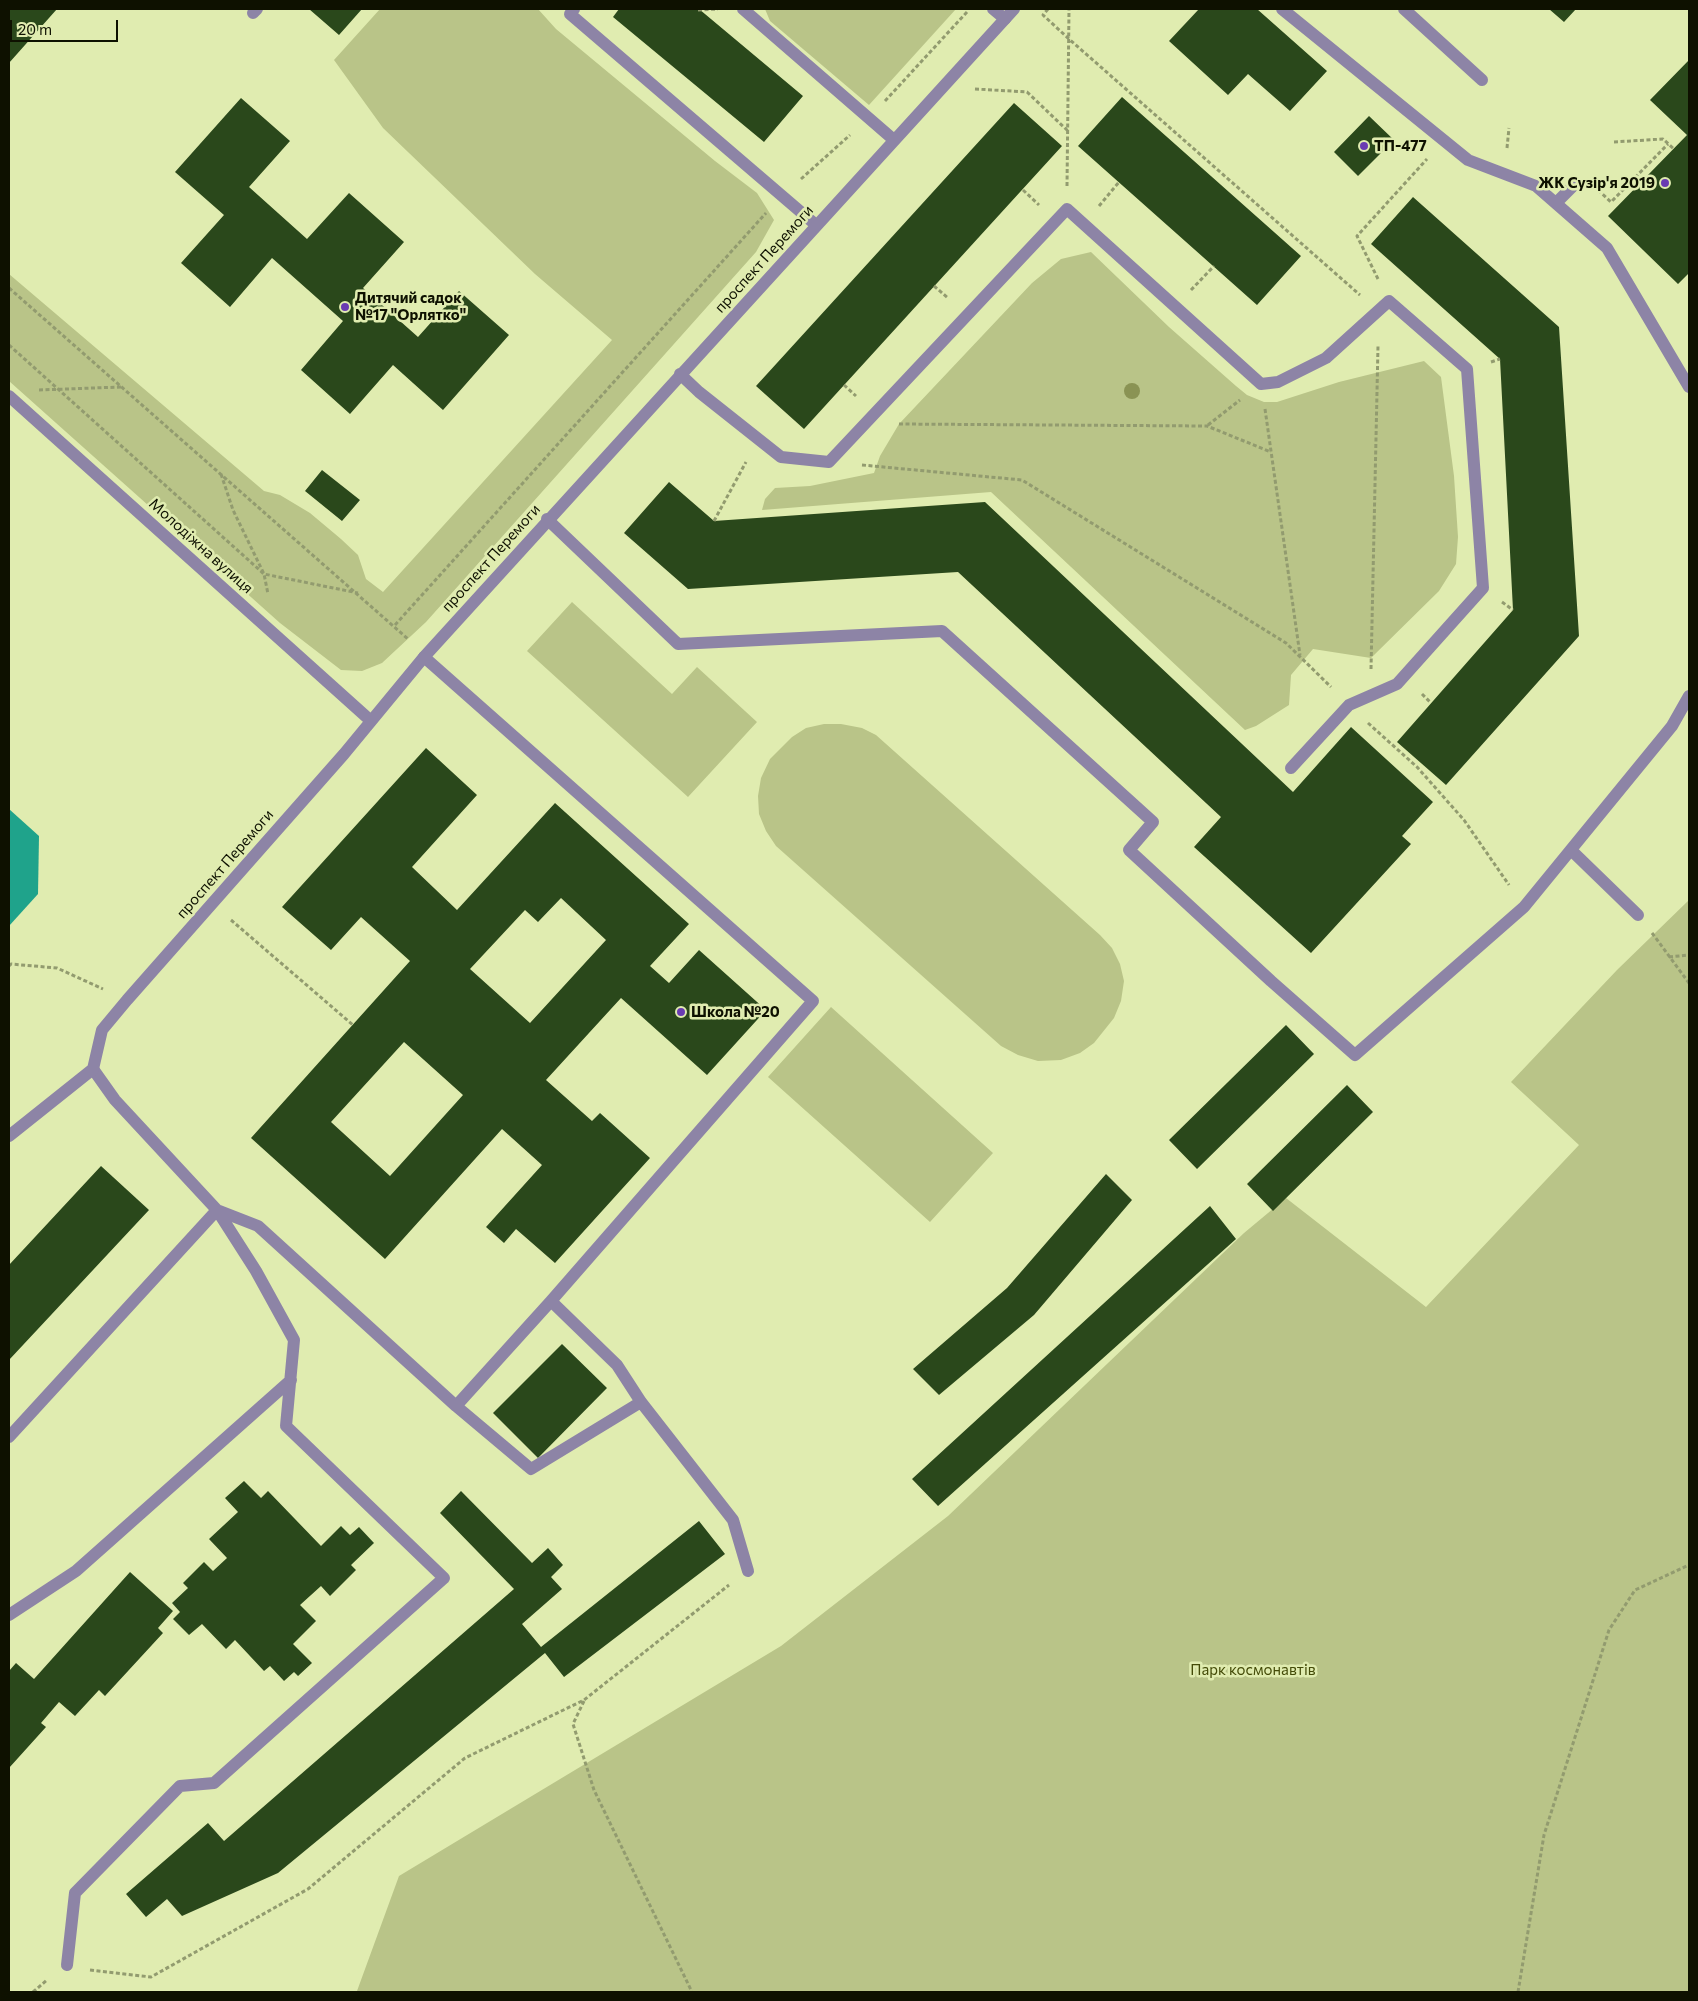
<!DOCTYPE html>
<meta charset="utf-8">
<style>
body{margin:0}
#map{position:relative;width:1698px;height:2001px;overflow:hidden;background:#e0ecb0;font-family:Commissioner,sans-serif}
canvas{display:block}
.frame{position:absolute;inset:0;border:10px solid #0e1100;pointer-events:none}
.scale{position:absolute;left:10px;top:20px;width:108px;height:22px;box-sizing:border-box;border:2px solid #0e1100;border-top:0;padding-left:6px;font-size:15px;line-height:18px;white-space:nowrap;color:#0e1100;-webkit-text-stroke:4px #e0ecb0;paint-order:stroke}
</style>
<div id="map">
<canvas width="1698" height="2001"></canvas>
<div class="frame"></div>
<div class="scale">20 m</div>
</div>
<script>
const context = document.querySelector('canvas').getContext('2d');
context.lineJoin = 'round';
function paint(path, color) { context.fillStyle = color; context.fill(path, 'evenodd'); }
const poly = rows => new Path2D(rows.map(r => 'M' + r).join(''));
function trace(path, color, width, dash) { context.strokeStyle = color; context.lineWidth = width; context.lineCap = dash ? 'butt' : 'round'; context.setLineDash(dash || []); context.stroke(path); }
function write(font, color, halo, rows, align = 'center') {
  context.font = font + ' Commissioner,sans-serif'; context.lineWidth = 5; context.setLineDash([]); context.textBaseline = 'middle'; context.strokeStyle = halo; context.fillStyle = color; for (const [text, x, y, turn = 0] of rows) {
    context.save(); context.translate(x, y); context.rotate((+turn || 0) * Math.PI / 180); context.textAlign = isNaN(turn) ? turn : align; if (halo) context.strokeText(text, 0, 0); context.fillText(text, 0, 0); context.restore();
  }
}
const green = poly([
 [380,9,538,9,556,29,715,161,757,193,774,220,756,252,426,622,382,663,362,671,341,670,280,623,9,381,9,274,264,491,280,495,310,513,341,539,358,555,366,579,383,592,612,340,535,274,383,128,334,60],
 [765,9,956,9,869,105,770,21],
 [1091,252,1169,327,1236,386,1247,395,1264,402,1277,402,1339,382,1424,361,1441,377,1454,476,1458,537,1456,564,1439,591,1371,658,1313,649,1291,675,1289,705,1256,726,1245,730,991,492,762,510,765,499,775,488,810,486,874,473,880,456,899,424,1032,283,1061,259],
 [572,602,672,694,697,667,757,722,688,797,527,651],
 [824,724,841,724,862,728,876,735,1100,935,1112,948,1120,964,1124,981,1121,1001,1114,1018,1094,1043,1080,1053,1061,1060,1038,1061,1018,1055,1001,1046,776,846,766,831,759,814,758,796,761,778,770,759,792,737,806,728],
 [1689,900,1689,1992,349,1992,357,1991,399,1876,781,1646,948,1516,1244,1233,1286,1198,1426,1307,1579,1145,1511,1082,1617,970],
 [831,1007,993,1153,930,1222,768,1077]
]);
const water = poly([
 [9,809,39,836,38,894,9,926]
]);
const building = poly([
 [9,9,57,9,9,63],
 [309,9,362,9,339,35],
 [619,9,699,9,803,96,764,142,613,17],
 [1199,9,1257,9,1327,71,1290,111,1248,74,1228,95,1169,41],
 [1549,9,1576,9,1564,22],
 [1689,60,1689,273,1678,284,1608,216,1687,135,1650,100],
 [1122,97,1301,256,1257,305,1078,146],
 [241,98,290,141,249,187,307,239,349,193,404,242,363,288,418,337,459,291,509,335,443,410,393,365,350,414,301,370,343,321,272,258,230,307,181,263,224,215,175,172],
 [1014,103,1062,146,804,429,756,386],
 [1369,116,1394,140,1358,176,1334,152],
 [1413,197,1559,327,1579,636,1446,785,1397,742,1513,610,1500,359,1371,244],
 [322,470,360,500,342,521,305,491],
 [669,482,714,521,985,502,1293,792,1351,727,1433,802,1402,836,1411,844,1311,953,1194,847,1221,817,958,572,688,589,624,533],
 [426,748,477,795,412,867,457,910,555,803,689,924,650,966,669,983,699,950,766,1010,707,1075,621,998,546,1080,592,1121,600,1113,650,1158,555,1263,516,1229,504,1243,486,1227,542,1165,502,1129,385,1259,251,1138,410,961,361,917,331,950,282,907],
 [561,898,606,940,530,1023,470,969,525,910,538,922],
 [404,1042,463,1095,390,1176,331,1122],
 [1286,1025,1314,1054,1197,1169,1169,1140],
 [1347,1085,1373,1112,1273,1211,1247,1184],
 [101,1166,149,1210,9,1360,9,1265],
 [1106,1174,1132,1200,1034,1315,939,1395,913,1369,1007,1288],
 [1210,1206,1236,1239,938,1506,912,1479],
 [562,1344,607,1388,538,1458,493,1413],
 [244,1481,261,1498,268,1491,321,1546,341,1526,350,1535,359,1527,374,1543,351,1565,356,1570,330,1596,321,1586,300,1605,316,1621,293,1644,312,1663,298,1676,294,1672,284,1681,270,1666,264,1671,235,1640,226,1649,202,1624,189,1635,173,1619,180,1612,172,1603,188,1588,183,1583,204,1562,213,1571,227,1558,209,1539,238,1512,225,1498],
 [461,1491,532,1563,548,1548,563,1565,551,1577,562,1589,522,1624,541,1647,699,1521,725,1554,564,1677,545,1653,278,1873,182,1916,167,1899,146,1917,126,1894,208,1823,224,1841,514,1589,440,1513],
 [130,1572,173,1611,158,1628,163,1633,105,1696,99,1690,75,1716,59,1702,41,1723,46,1727,9,1768,9,1671,16,1663,34,1679]
]);
const path = poly([
 [1048,9,1043,15,1069,39,1360,295],
 [698,10,718,9],
 [975,89,1027,92,1068,131],
 [885,101,967,12],
 [1614,142,1663,139,1674,149],
 [1507,148,1509,128],
 [801,179,850,135],
 [1067,186,1069,9],
 [1023,190,1039,205],
 [1598,190,1611,202,1668,144],
 [1099,206,1119,182],
 [1378,279,1357,236,1427,159],
 [934,286,948,298],
 [9,288,408,639],
 [1191,290,1214,266],
 [9,345,264,574,358,593],
 [1491,362,1500,359],
 [844,385,856,396],
 [39,390,121,387],
 [1265,409,1300,655],
 [899,424,1207,426,1271,452],
 [1208,425,1240,400],
 [862,465,1022,480,1286,643,1331,687],
 [221,474,233,510,264,574,268,594],
 [714,521,746,462],
 [1502,602,1513,610],
 [395,625,766,213],
 [1371,669,1378,346],
 [1422,694,1431,703],
 [1368,723,1417,767,1464,820,1509,885],
 [231,920,353,1025],
 [1652,933,1689,983],
 [1669,957,1689,955],
 [9,966,11,964,57,968,103,989],
 [584,1701,573,1724,594,1790,692,1992],
 [90,1970,151,1977,308,1889,465,1758,584,1700,729,1585],
 [33,1992,47,1980],
 [1518,1992,1544,1835,1609,1630,1635,1590,1689,1565]
]);
const lane = poly([
 [574,9,570,14,816,225],
 [743,9,894,140],
 [993,9,1005,19],
 [1282,9,1468,160,1536,186,1607,248,1689,387],
 [1404,9,1482,80],
 [253,13,257,9],
 [1556,203,1575,184],
 [680,374,699,392,781,457,829,462,1067,209,1261,384,1278,382,1326,358,1389,301,1467,369,1483,588,1397,684,1349,705,1291,768],
 [547,519,678,644,942,631,1153,822,1129,850,1271,981,1355,1055,1524,907,1672,726,1689,696],
 [1572,851,1638,915],
 [93,1069,115,1100,217,1210,258,1226,456,1406,551,1301,813,1001,424,657],
 [551,1301,617,1365,641,1402,733,1520,748,1571],
 [456,1406,531,1469,641,1402],
 [9,1437,217,1210,256,1271,294,1340,286,1426,444,1578,214,1783,180,1786,75,1893,67,1965],
 [9,1615,76,1571,291,1380]
]);
const street = poly([
 [9,396,371,721],
 [9,1136,93,1069,102,1030,127,1000,344,754,424,657,1014,9]
]);
const trees = [
 [1132,391]
];
const markers = [
 [1364,146,5,"#693bb2"],
 [1665,183,5,"#693bb2"],
 [345,307,5,"#693bb2"],
 [681,1012,5,"#693bb2"]
];
const poiNames = [
 ["ТП-477",1374,146],
 ["ЖК Сузір'я 2019",1655,183,"right"],
 ["Дитячий садок",355,298],
 ["№17 \"Орлятко\"",355,315],
 ["Школа №20",691,1012]
];
const streetNames = [
 ["проспект Перемоги",764,259,-48],
 ["Молодіжна вулиця",201,546,42],
 ["проспект Перемоги",491,558,-48],
 ["проспект Перемоги",225,864,-49]
];
const parkNames = [
 ["Парк космонавтів",1253,1670]
];
paint(green, '#b9c488');
paint(water, '#1fa38b');
paint(building, '#2a481b');
trace(path, '#929b6f', 3, [4, 2.5]);
trace(lane, '#8d84a6', 12);
trace(street, '#8d84a6', 12);
context.fillStyle = '#8a9354';
for (const [x, y] of trees) { context.beginPath(); context.arc(x, y, 8, 0, 2 * Math.PI); context.fill(); }
for (const [x, y, r, color] of markers) { const dot = new Path2D(); dot.arc(x, y, r, 0, 2 * Math.PI); context.fillStyle = color; context.fill(dot); trace(dot, '#e0ecb0', 2); }
write('bold 15px', '#0e1100', '#e0ecb0', poiNames, 'left');
write('15px', '#0e1100', '#e0ecb0', streetNames);
write('15px', '#444b08', '#e0ecb0', parkNames);
</script>
